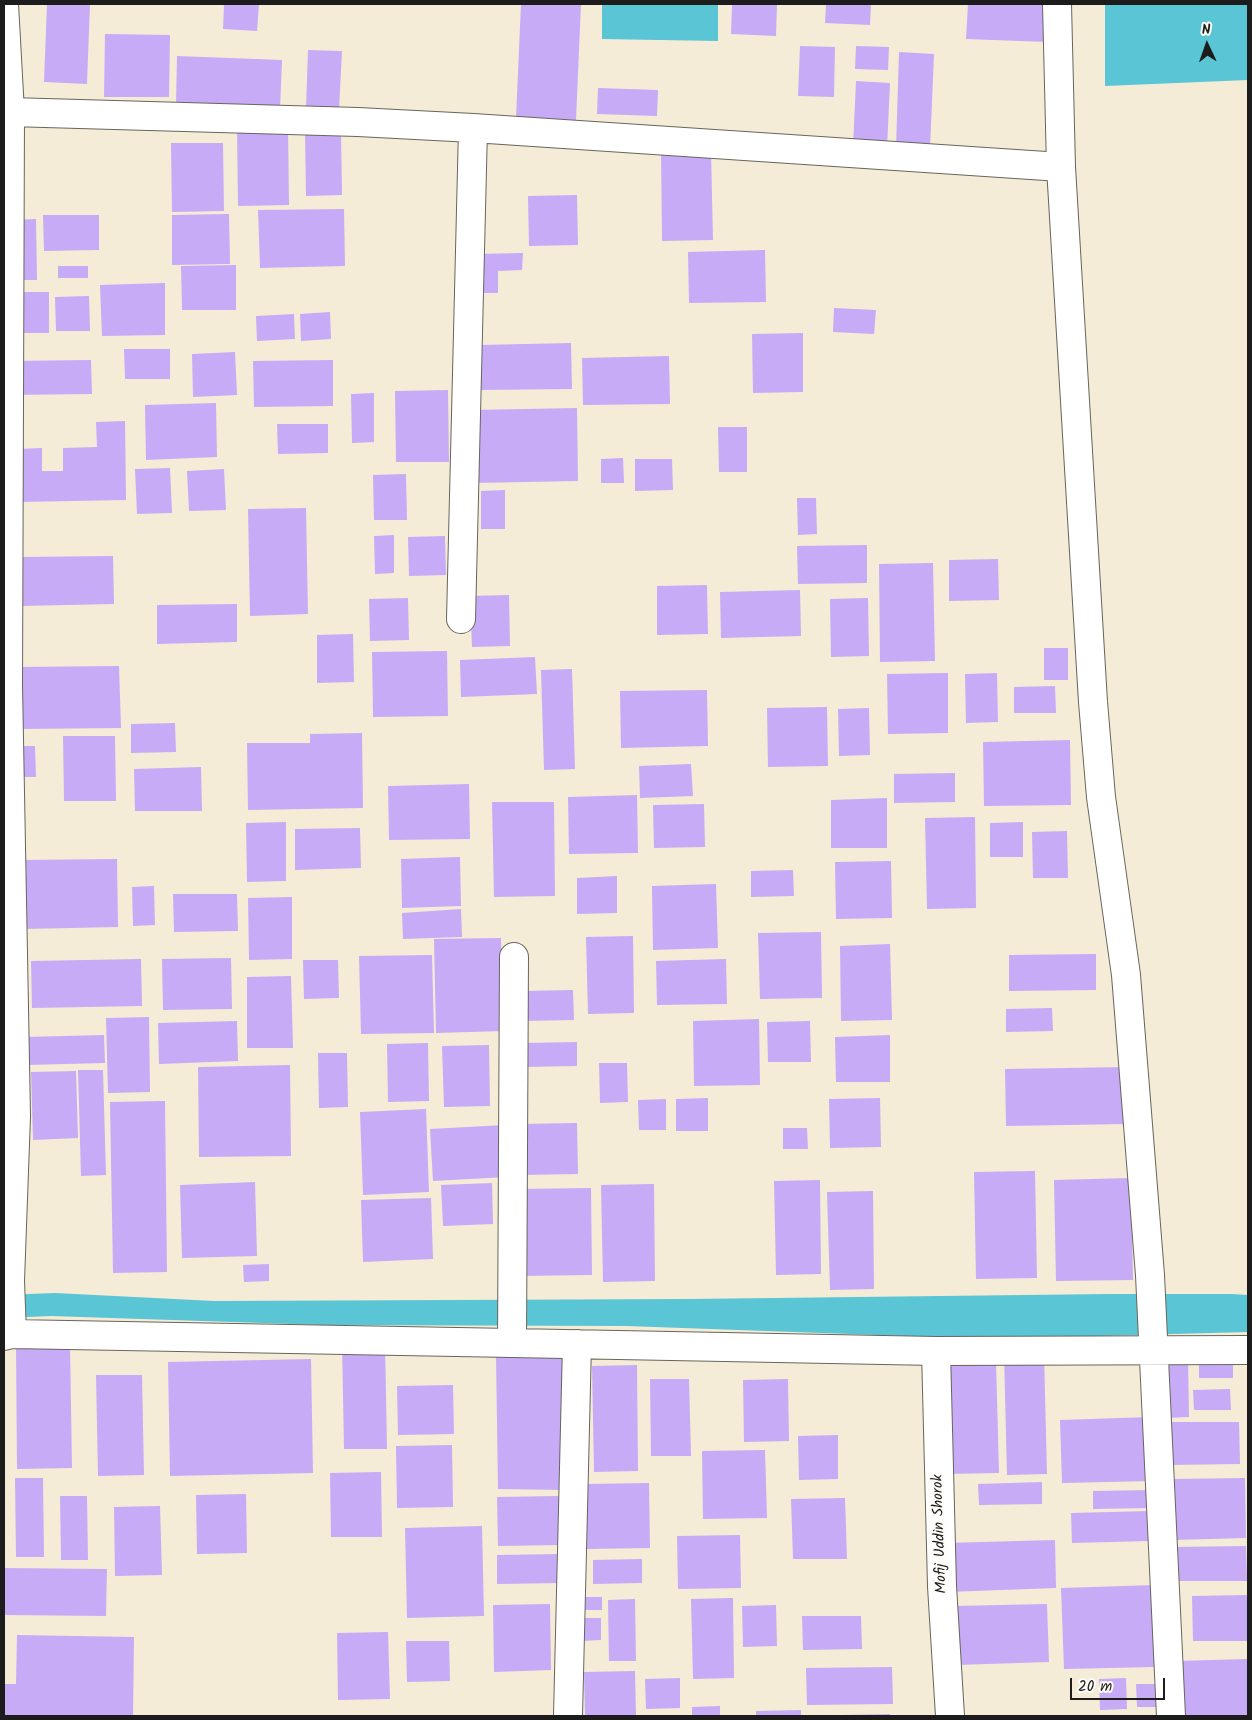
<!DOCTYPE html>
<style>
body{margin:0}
#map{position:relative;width:1252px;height:1720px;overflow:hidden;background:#f4ecd6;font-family:Kalam,sans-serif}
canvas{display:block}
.frame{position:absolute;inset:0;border:5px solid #1c1c1c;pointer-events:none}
.north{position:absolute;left:1182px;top:20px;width:50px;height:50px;-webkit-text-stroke:4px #fdfcf7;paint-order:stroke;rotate:357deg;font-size:14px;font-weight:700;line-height:20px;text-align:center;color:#1c1c1c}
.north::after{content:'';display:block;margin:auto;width:18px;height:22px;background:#1c1c1c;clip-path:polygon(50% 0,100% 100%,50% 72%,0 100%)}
.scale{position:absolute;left:1070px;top:1678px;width:95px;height:22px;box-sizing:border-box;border:2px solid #1c1c1c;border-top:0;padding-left:6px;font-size:15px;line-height:18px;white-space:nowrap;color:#1c1c1c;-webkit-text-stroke:4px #fdfcf7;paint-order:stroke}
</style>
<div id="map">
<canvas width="1252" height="1720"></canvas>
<div class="frame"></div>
<div class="north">N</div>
<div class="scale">20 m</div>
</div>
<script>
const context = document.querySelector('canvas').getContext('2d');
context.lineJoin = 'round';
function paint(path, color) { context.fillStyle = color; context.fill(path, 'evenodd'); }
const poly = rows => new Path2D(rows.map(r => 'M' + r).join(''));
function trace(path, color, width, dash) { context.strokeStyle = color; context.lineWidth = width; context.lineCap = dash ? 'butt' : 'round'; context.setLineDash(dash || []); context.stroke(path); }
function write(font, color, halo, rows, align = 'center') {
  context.font = font + ' Kalam,sans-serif'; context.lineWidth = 4.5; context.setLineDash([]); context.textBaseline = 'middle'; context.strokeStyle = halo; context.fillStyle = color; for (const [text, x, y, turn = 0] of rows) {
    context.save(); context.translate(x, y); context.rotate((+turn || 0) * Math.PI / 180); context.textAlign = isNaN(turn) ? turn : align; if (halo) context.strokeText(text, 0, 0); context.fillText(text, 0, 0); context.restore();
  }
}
const water = poly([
 [602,4,718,4,718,41,602,39],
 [1105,4,1248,4,1248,80,1105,86],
 [55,1293,214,1301,689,1299,1109,1294,1232,1294,1248,1295,1248,1332,989,1339,627,1326,323,1325,51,1316,4,1318,4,1295]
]);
const building = poly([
 [47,4,90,4,87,84,44,82],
 [224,4,259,4,257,31,223,29],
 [521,4,581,4,576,120,516,118],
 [732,4,777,4,776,36,731,34],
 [826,4,871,4,870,25,825,23],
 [968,4,1050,4,1048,42,966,39],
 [105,34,170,35,169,97,104,97],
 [800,46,835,47,834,97,798,96],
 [856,46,889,47,888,70,855,69],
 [308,50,342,51,339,110,306,108],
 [899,52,934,54,930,149,896,148],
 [177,56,282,60,280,109,176,104],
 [856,81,890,83,887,148,853,147],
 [598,88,658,90,657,116,597,114],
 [237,127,288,127,289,205,238,206],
 [341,132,342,195,306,196,305,133],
 [171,143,223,143,224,211,172,212],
 [711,151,713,240,662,241,661,152],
 [577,195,578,245,529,246,528,196],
 [344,209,345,266,260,268,258,210],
 [229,214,230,264,172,265,172,215],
 [43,215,99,215,99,250,44,251],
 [36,219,37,280,14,280,13,220],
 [765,250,766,302,689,303,688,252],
 [523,253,522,270,498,271,498,293,479,293,478,254],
 [236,265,236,310,182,310,181,266],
 [58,266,88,266,88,278,58,278],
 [165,283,165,335,102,336,100,285],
 [14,292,49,292,49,333,15,333],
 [89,296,90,331,56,331,55,297],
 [834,308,876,310,874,334,833,332],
 [330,312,331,339,301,341,300,314],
 [294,314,295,339,257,341,256,316],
 [803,333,803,392,753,393,752,334],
 [571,343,572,389,480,390,479,345],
 [124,349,170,349,170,379,125,379],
 [235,352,237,395,193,397,192,354],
 [669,356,670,404,583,405,582,358],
 [91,360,92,394,10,395,10,361],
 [333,360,333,406,254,407,253,361],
 [448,390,449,462,396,462,395,391],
 [374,393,374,442,352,443,351,394],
 [216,403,217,457,146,460,145,405],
 [577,408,578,481,472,483,471,410],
 [125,421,126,500,19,502,18,449,42,448,42,471,63,471,63,448,97,447,96,422],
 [277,424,328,424,328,453,278,454],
 [718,427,747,427,747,472,719,472],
 [623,458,624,483,601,483,601,459],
 [635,459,672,459,673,490,635,491],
 [170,468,172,513,137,514,135,469],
 [224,469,226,510,189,511,187,471],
 [406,474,407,520,374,520,373,475],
 [505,490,505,529,481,529,481,491],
 [797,498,816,498,817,534,798,535],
 [306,508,308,614,250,616,248,509],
 [394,535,394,573,375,574,374,536],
 [445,536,446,575,409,576,408,537],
 [867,545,867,583,798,584,797,546],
 [113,556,114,604,21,606,20,557],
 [998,559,999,600,949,601,949,560],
 [933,563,935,661,880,662,879,564],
 [707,585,708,634,657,635,657,586],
 [800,590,801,636,721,638,720,592],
 [509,595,510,646,472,647,470,596],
 [408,598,409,640,370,641,369,599],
 [868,598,869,656,831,657,830,599],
 [237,604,237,642,157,644,157,605],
 [353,634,354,682,317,683,317,635],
 [1044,648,1068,648,1068,680,1044,680],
 [447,651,448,716,373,717,372,652],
 [535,657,537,694,461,697,460,660],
 [119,666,121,728,19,729,18,667],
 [572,669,575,769,544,770,541,670],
 [948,673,948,733,888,734,887,674],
 [997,673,998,722,966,723,965,674],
 [1055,686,1056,713,1014,713,1014,687],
 [707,690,708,746,621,748,620,691],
 [827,707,828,766,768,767,767,708],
 [869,708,870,755,839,756,838,709],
 [175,723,176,752,131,753,131,724],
 [362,733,363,808,248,810,247,743,310,743,310,734],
 [63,736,115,736,116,801,64,801],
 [1070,740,1071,805,984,806,983,742],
 [13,746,35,746,36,777,13,777],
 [691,764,693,796,640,798,639,766],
 [201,767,202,811,135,811,134,769],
 [955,773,955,802,894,803,894,774],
 [469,784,470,839,389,840,388,786],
 [637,795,638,853,569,854,568,797],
 [887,798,887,848,831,848,831,800],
 [492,802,554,802,555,896,494,897],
 [704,804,705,847,654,848,653,805],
 [975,817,976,908,927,909,925,818],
 [286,822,286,881,247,882,246,823],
 [1023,822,1023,857,990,857,990,823],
 [360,828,361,868,295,870,295,829],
 [1067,831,1068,878,1033,878,1032,832],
 [460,857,461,906,402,908,401,859],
 [117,859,118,927,23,929,21,860],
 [891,861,892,918,836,919,835,862],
 [793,870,794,896,751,897,751,871],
 [617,876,617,913,577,914,577,878],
 [716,884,718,948,653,950,652,886],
 [154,886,155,925,133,926,132,887],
 [173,894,237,894,238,931,174,932],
 [292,897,292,959,249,960,248,898],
 [461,909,462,937,403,939,402,913],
 [821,932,822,998,760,999,758,933],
 [633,936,634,1013,588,1014,586,937],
 [501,938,503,1031,436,1033,434,939],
 [890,944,892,1020,841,1021,840,946],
 [1096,954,1096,990,1009,991,1009,955],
 [432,955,434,1033,361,1034,359,956],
 [231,958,232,1009,163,1010,162,959],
 [141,959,142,1006,32,1008,31,961],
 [726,959,727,1004,657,1005,656,961],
 [303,960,338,960,339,998,304,999],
 [291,976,293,1048,247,1048,247,977],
 [573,990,574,1020,523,1021,523,991],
 [1052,1008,1053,1031,1006,1032,1006,1009],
 [149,1017,150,1092,108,1093,106,1018],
 [759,1019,760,1085,694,1086,693,1021],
 [237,1021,238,1061,159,1064,158,1023],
 [810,1021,811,1062,768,1062,767,1022],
 [104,1035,105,1063,26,1065,25,1037],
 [890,1035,890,1082,836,1082,835,1037],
 [577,1042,577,1066,524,1067,524,1043],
 [428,1043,429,1101,388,1102,387,1044],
 [489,1045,490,1106,444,1107,442,1046],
 [318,1053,347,1053,348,1107,319,1108],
 [599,1063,627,1063,628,1102,600,1103],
 [290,1065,291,1156,199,1157,198,1067],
 [1126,1067,1127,1124,1006,1126,1005,1069],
 [78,1070,103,1070,106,1175,81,1176],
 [76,1071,78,1138,33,1140,31,1072],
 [708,1098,708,1131,676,1131,676,1099],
 [880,1098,881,1147,830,1148,829,1099],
 [666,1099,666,1130,639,1130,638,1100],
 [165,1101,167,1272,113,1273,110,1102],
 [426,1109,429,1192,363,1195,360,1112],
 [577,1123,578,1174,521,1175,520,1124],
 [504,1125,507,1177,433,1181,430,1129],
 [783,1128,807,1128,808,1149,783,1149],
 [1035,1171,1037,1278,976,1279,974,1172],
 [1131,1178,1133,1280,1056,1281,1054,1180],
 [820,1180,821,1274,776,1275,774,1181],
 [255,1182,257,1256,182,1258,180,1185],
 [492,1183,493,1224,443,1226,441,1185],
 [654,1184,655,1281,603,1282,601,1185],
 [591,1188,592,1275,517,1276,515,1189],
 [873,1191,874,1289,830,1290,827,1192],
 [431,1198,433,1259,363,1262,361,1200],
 [269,1264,269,1281,244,1282,243,1265],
 [385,1342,387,1449,344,1449,342,1343],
 [16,1345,70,1345,72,1468,17,1469],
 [1044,1354,1047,1474,1007,1475,1004,1355],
 [496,1357,563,1357,565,1490,498,1489],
 [1165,1358,1188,1358,1189,1417,1165,1418],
 [311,1359,313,1473,170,1476,168,1362],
 [996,1361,999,1473,945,1474,942,1362],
 [1233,1362,1233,1378,1199,1378,1199,1363],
 [637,1365,638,1471,594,1472,592,1366],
 [96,1375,142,1375,144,1475,98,1476],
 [650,1379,689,1379,691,1456,651,1456],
 [788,1379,789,1441,744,1442,743,1380],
 [453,1385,454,1434,398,1435,397,1386],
 [1230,1389,1231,1410,1194,1410,1193,1390],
 [1151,1417,1152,1481,1062,1483,1060,1420],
 [1169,1422,1239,1422,1240,1464,1170,1465],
 [838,1435,838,1479,799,1480,798,1436],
 [452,1445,453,1507,397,1508,396,1446],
 [765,1450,767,1518,703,1519,702,1451],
 [381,1472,382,1537,331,1537,330,1473],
 [15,1478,43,1478,44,1557,16,1557],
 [1245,1478,1246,1538,1174,1540,1173,1479],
 [1042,1482,1042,1504,979,1505,978,1484],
 [649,1483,650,1548,586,1549,585,1484],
 [1151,1490,1151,1508,1093,1509,1093,1491],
 [246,1494,247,1553,197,1554,196,1495],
 [60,1496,87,1496,88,1560,61,1560],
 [559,1496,560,1545,498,1546,497,1497],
 [845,1498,847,1559,793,1559,791,1499],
 [160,1506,162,1575,115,1576,114,1507],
 [1150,1511,1150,1541,1072,1543,1071,1513],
 [482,1526,484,1616,407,1618,405,1528],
 [740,1535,741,1588,678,1589,677,1536],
 [1055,1540,1056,1588,947,1592,945,1543],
 [1246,1546,1247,1581,1173,1581,1173,1547],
 [560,1554,561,1583,497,1584,497,1555],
 [642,1559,642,1583,593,1584,593,1560],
 [4,1568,107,1569,106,1616,4,1615],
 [1154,1585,1155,1667,1064,1669,1061,1588],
 [1248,1595,1248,1641,1193,1641,1192,1596],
 [581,1597,602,1597,602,1610,582,1610],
 [733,1598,734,1678,693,1679,691,1599],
 [635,1599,636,1661,609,1661,608,1600],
 [550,1604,551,1670,494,1672,493,1605],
 [1047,1604,1049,1662,956,1665,954,1606],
 [776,1605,777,1646,743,1647,742,1606],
 [802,1616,861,1616,862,1649,803,1650],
 [582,1618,601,1618,601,1640,582,1641],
 [388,1632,390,1699,338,1700,337,1633],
 [17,1635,134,1637,133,1716,4,1716,4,1684,16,1684],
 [406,1641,449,1641,450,1681,407,1682],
 [1248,1659,1248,1716,1178,1716,1176,1661],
 [892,1667,893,1704,807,1705,806,1668],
 [635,1671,636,1716,585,1716,584,1672],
 [680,1678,680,1708,646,1709,645,1679],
 [1126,1678,1127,1709,1100,1710,1099,1679],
 [1136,1684,1155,1684,1156,1707,1137,1707],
 [720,1706,720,1716,692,1716,692,1707],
 [801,1710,801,1716,756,1716,756,1711],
 [890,1714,890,1716,841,1716,841,1715]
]);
const street = poly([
 [4,4,10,112,8,685,16,1116,10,1281,12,1334],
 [1057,4,1061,167],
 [10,112,358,122,473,128,1061,167,1093,702,1101,797,1126,975,1150,1275,1171,1716],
 [461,619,473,128],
 [4,1336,12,1334,512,1343,936,1351,1248,1350],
 [512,1343,514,957],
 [936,1351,942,1586,950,1716],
 [568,1716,577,1344]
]);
const streetNames = [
 ["Mofij Uddin Shorok",941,1534,-92]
];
paint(water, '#5ac5d4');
paint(building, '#c7abf7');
trace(street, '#68655d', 30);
trace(street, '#fff', 28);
write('15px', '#1c1c1c', '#fdfcf7', streetNames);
</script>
